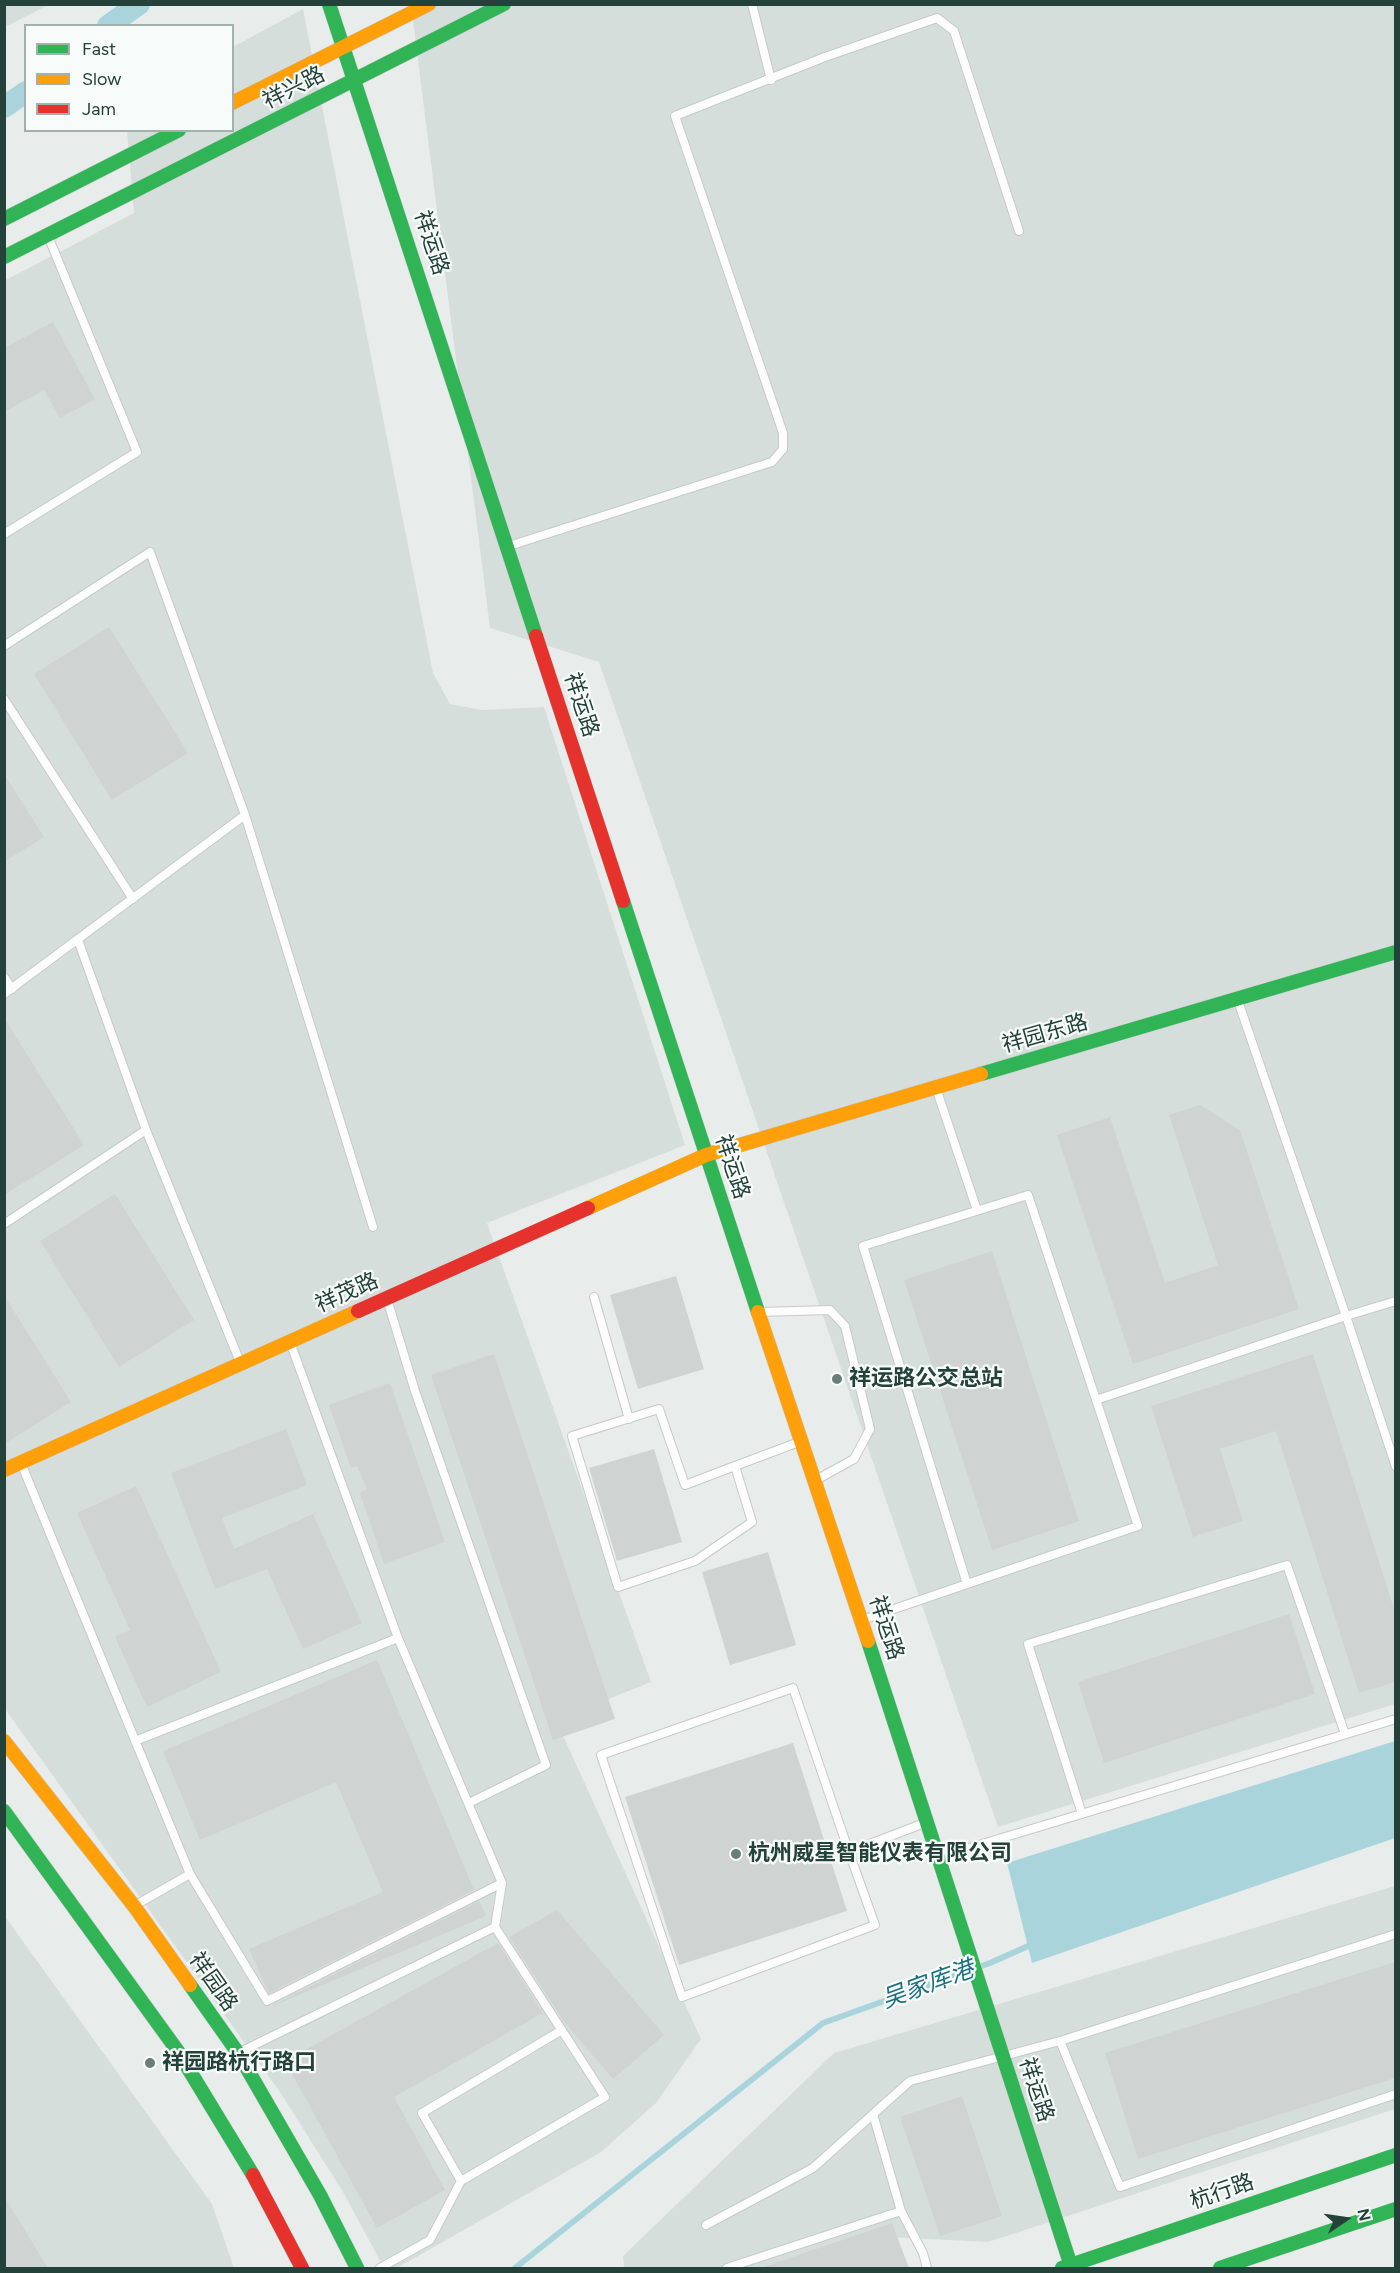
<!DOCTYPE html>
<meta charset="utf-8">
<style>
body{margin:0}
#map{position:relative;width:1400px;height:2273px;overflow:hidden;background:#e8edeb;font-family:Figtree,sans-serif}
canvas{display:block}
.frame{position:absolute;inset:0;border:6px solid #24423a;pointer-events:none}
.legend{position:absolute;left:24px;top:24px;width:210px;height:108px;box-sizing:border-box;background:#f7fbf9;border:2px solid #a3b1ad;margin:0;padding:8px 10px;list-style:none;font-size:18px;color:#24423a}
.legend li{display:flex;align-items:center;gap:12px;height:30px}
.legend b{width:30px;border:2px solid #a3b1ad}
.north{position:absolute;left:1316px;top:2189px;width:60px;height:60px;-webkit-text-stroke:4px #f7fbf9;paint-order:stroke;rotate:77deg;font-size:16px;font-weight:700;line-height:24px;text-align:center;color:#24423a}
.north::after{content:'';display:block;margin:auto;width:21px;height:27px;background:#24423a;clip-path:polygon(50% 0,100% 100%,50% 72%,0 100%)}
</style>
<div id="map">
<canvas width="1400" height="2273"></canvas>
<div class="frame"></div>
<ul class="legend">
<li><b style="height:8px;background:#30b455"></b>Fast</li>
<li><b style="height:8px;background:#ff9f0a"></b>Slow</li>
<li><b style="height:8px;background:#e5322d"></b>Jam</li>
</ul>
<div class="north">N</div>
</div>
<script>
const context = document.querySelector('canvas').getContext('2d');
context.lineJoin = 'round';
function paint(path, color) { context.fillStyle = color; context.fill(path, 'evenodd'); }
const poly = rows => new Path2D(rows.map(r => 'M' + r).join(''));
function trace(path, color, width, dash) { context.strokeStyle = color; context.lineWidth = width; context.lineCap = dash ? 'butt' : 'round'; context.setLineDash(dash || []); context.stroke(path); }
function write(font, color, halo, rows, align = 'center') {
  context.font = font + ' Figtree,"Noto Sans SC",sans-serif'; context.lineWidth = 4.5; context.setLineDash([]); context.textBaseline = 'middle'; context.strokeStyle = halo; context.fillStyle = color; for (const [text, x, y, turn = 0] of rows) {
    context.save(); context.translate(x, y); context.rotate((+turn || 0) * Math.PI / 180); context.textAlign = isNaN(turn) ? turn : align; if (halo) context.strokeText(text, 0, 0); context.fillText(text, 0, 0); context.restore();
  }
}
const built = poly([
 [5,4,48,4,48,5,5,27],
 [411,5,1395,5,1395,1704,998,1827,599,662,490,628],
 [303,9,433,673,450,704,482,710,544,707,685,1145,487,1223,651,1682,556,1720,701,2039,656,2103,601,2152,397,2268,384,2268,343,2192,282,2095,5,1709,4,281,134,213,127,131,232,130,233,47],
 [1395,1886,1395,2109,988,2242,887,2237,803,2268,624,2268,623,2256,834,2053],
 [4,1915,212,2204,234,2268,5,2268]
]);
const water = poly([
 [1395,1741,1395,1838,1032,1963,1007,1863]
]);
const stream = poly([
 [515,2268,823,2023,990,1963,1035,1943]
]);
const canal = poly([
 [108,26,139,4],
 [4,107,26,92]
]);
const building = poly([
 [53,322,95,399,60,418,44,390,4,412,4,348],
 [109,627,188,753,112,800,34,674],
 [4,774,44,837,4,862],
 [4,1018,84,1145,4,1195],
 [1200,1105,1240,1130,1299,1309,1133,1364,1057,1135,1110,1117,1165,1283,1218,1265,1169,1115],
 [115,1194,194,1320,119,1367,40,1241],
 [992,1251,1079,1521,992,1550,904,1280],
 [676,1276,704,1369,638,1389,610,1295],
 [4,1295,71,1402,4,1444],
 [494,1354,615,1719,553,1740,431,1375],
 [1313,1354,1395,1612,1395,1682,1359,1693,1276,1431,1220,1449,1243,1521,1193,1537,1151,1406],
 [390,1383,445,1542,384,1564,360,1493,367,1489,357,1466,351,1468,329,1405],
 [286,1429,307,1485,222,1518,234,1549,313,1514,362,1623,303,1649,267,1569,215,1589,171,1473],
 [654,1449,682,1542,617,1561,589,1468],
 [136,1486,221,1672,147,1707,115,1637,130,1630,77,1513],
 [768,1552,796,1645,730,1665,702,1572],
 [1289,1614,1315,1694,1104,1763,1078,1682],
 [377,1660,474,1890,269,1993,249,1949,383,1892,336,1782,200,1840,163,1751],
 [793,1743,847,1911,679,1965,625,1797],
 [479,1901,486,1916,273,2006,273,2005],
 [557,1910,664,2035,613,2079,563,2020,509,1937],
 [498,1943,543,2013,394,2097,445,2190,377,2228,285,2061],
 [1395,1962,1395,2078,1138,2159,1105,2053],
 [962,2096,1002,2216,940,2236,900,2117],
 [4,2196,48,2268,4,2268],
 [892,2223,909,2268,767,2268,766,2266]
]);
const lane = poly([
 [752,4,771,80],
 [4,534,137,452,48,236],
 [509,546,772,462,783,449,783,433,675,116,825,57,937,18,954,31,1019,231],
 [4,646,150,552,245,815,373,1227],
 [4,699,133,899],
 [78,940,146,1130,240,1362],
 [4,977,12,989],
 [4,994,245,815],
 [936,1088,977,1210],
 [4,1224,146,1130],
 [594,1297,629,1419],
 [387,1299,415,1391,546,1765,469,1803],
 [1396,1301,1346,1316,1396,1467],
 [759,1312,830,1310,845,1326,870,1429,854,1459,816,1480],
 [290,1342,398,1638,502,1883,495,1927],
 [1096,1400,1346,1316,1238,1001],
 [21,1463,190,1874,134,1906],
 [735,1466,752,1522,695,1561,618,1587,572,1436,659,1409,685,1485,735,1466,799,1442],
 [862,1620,967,1584,1138,1526,1028,1195,863,1246,967,1584],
 [135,1741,398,1638],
 [1082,1814,1028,1644,1287,1565,1345,1734],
 [849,1852,875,1925,682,1997,601,1755,793,1688,849,1852,927,1822],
 [939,1857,1396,1719],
 [190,1874,267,2001,502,1883],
 [1060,2041,1120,2187,1396,2094],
 [238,2053,495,1927,605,2097,461,2181,430,2240,380,2268],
 [873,2114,901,2211,923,2253,927,2268],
 [461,2181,422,2113,562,2030],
 [706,2225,813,2168,910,2081,1060,2041,1396,1934],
 [727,2268,901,2211]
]);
const fast = poly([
 [329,4,536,636],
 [4,219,179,130],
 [4,257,504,4],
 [623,901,758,1312],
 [981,1074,1396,952],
 [868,1641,1071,2266],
 [4,1811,177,2050,253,2175],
 [190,1985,238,2053,320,2195,357,2268],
 [1062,2268,1396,2155],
 [1220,2268,1396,2209]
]);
const slow = poly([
 [232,103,429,4],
 [588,1208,706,1155,981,1074],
 [758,1312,868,1641],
 [4,1470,358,1311],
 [4,1741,134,1906,190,1985]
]);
const jam = poly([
 [536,636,623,901],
 [358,1311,588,1208],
 [253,2175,302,2268]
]);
const markers = [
 [837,1379,6,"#697e78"],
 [736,1854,6,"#697e78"],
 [150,2063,6,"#697e78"]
];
const streetNames = [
 ["祥兴路",294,88,-27],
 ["祥运路",431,243,72],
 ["祥运路",581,705,72],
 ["祥园东路",1045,1034,-16],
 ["祥运路",732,1167,72],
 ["祥茂路",347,1293,-24],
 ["祥运路",886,1628,72],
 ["祥园路",213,1982,55],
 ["祥运路",1036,2090,72],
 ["杭行路",1222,2192,-19]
];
const poiNames = [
 ["祥运路公交总站",849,1379],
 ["杭州威星智能仪表有限公司",748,1854],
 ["祥园路杭行路口",162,2063]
];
const waterNames = [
 ["吴家库港",928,1985,-20]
];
paint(built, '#d6dedb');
paint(water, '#a9d4db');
trace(stream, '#a9d4db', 6);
trace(canal, '#a9d4db', 22);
paint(building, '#cfd4d2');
trace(lane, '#c5cac8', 10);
trace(fast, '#c3cbc8', 15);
trace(slow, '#c3cbc8', 15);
trace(jam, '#c3cbc8', 15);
trace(lane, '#fcfcfc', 8);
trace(fast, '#30b455', 14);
trace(slow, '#ff9f0a', 14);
trace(jam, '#e5322d', 14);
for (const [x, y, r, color] of markers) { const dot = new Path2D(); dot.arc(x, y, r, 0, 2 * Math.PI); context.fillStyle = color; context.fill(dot); trace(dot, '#f7fbf9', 2); }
write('22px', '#24423a', '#f7fbf9', streetNames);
write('bold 22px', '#24423a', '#f7fbf9', poiNames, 'left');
write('italic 24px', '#1c6f80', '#f7fbf9', waterNames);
</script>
